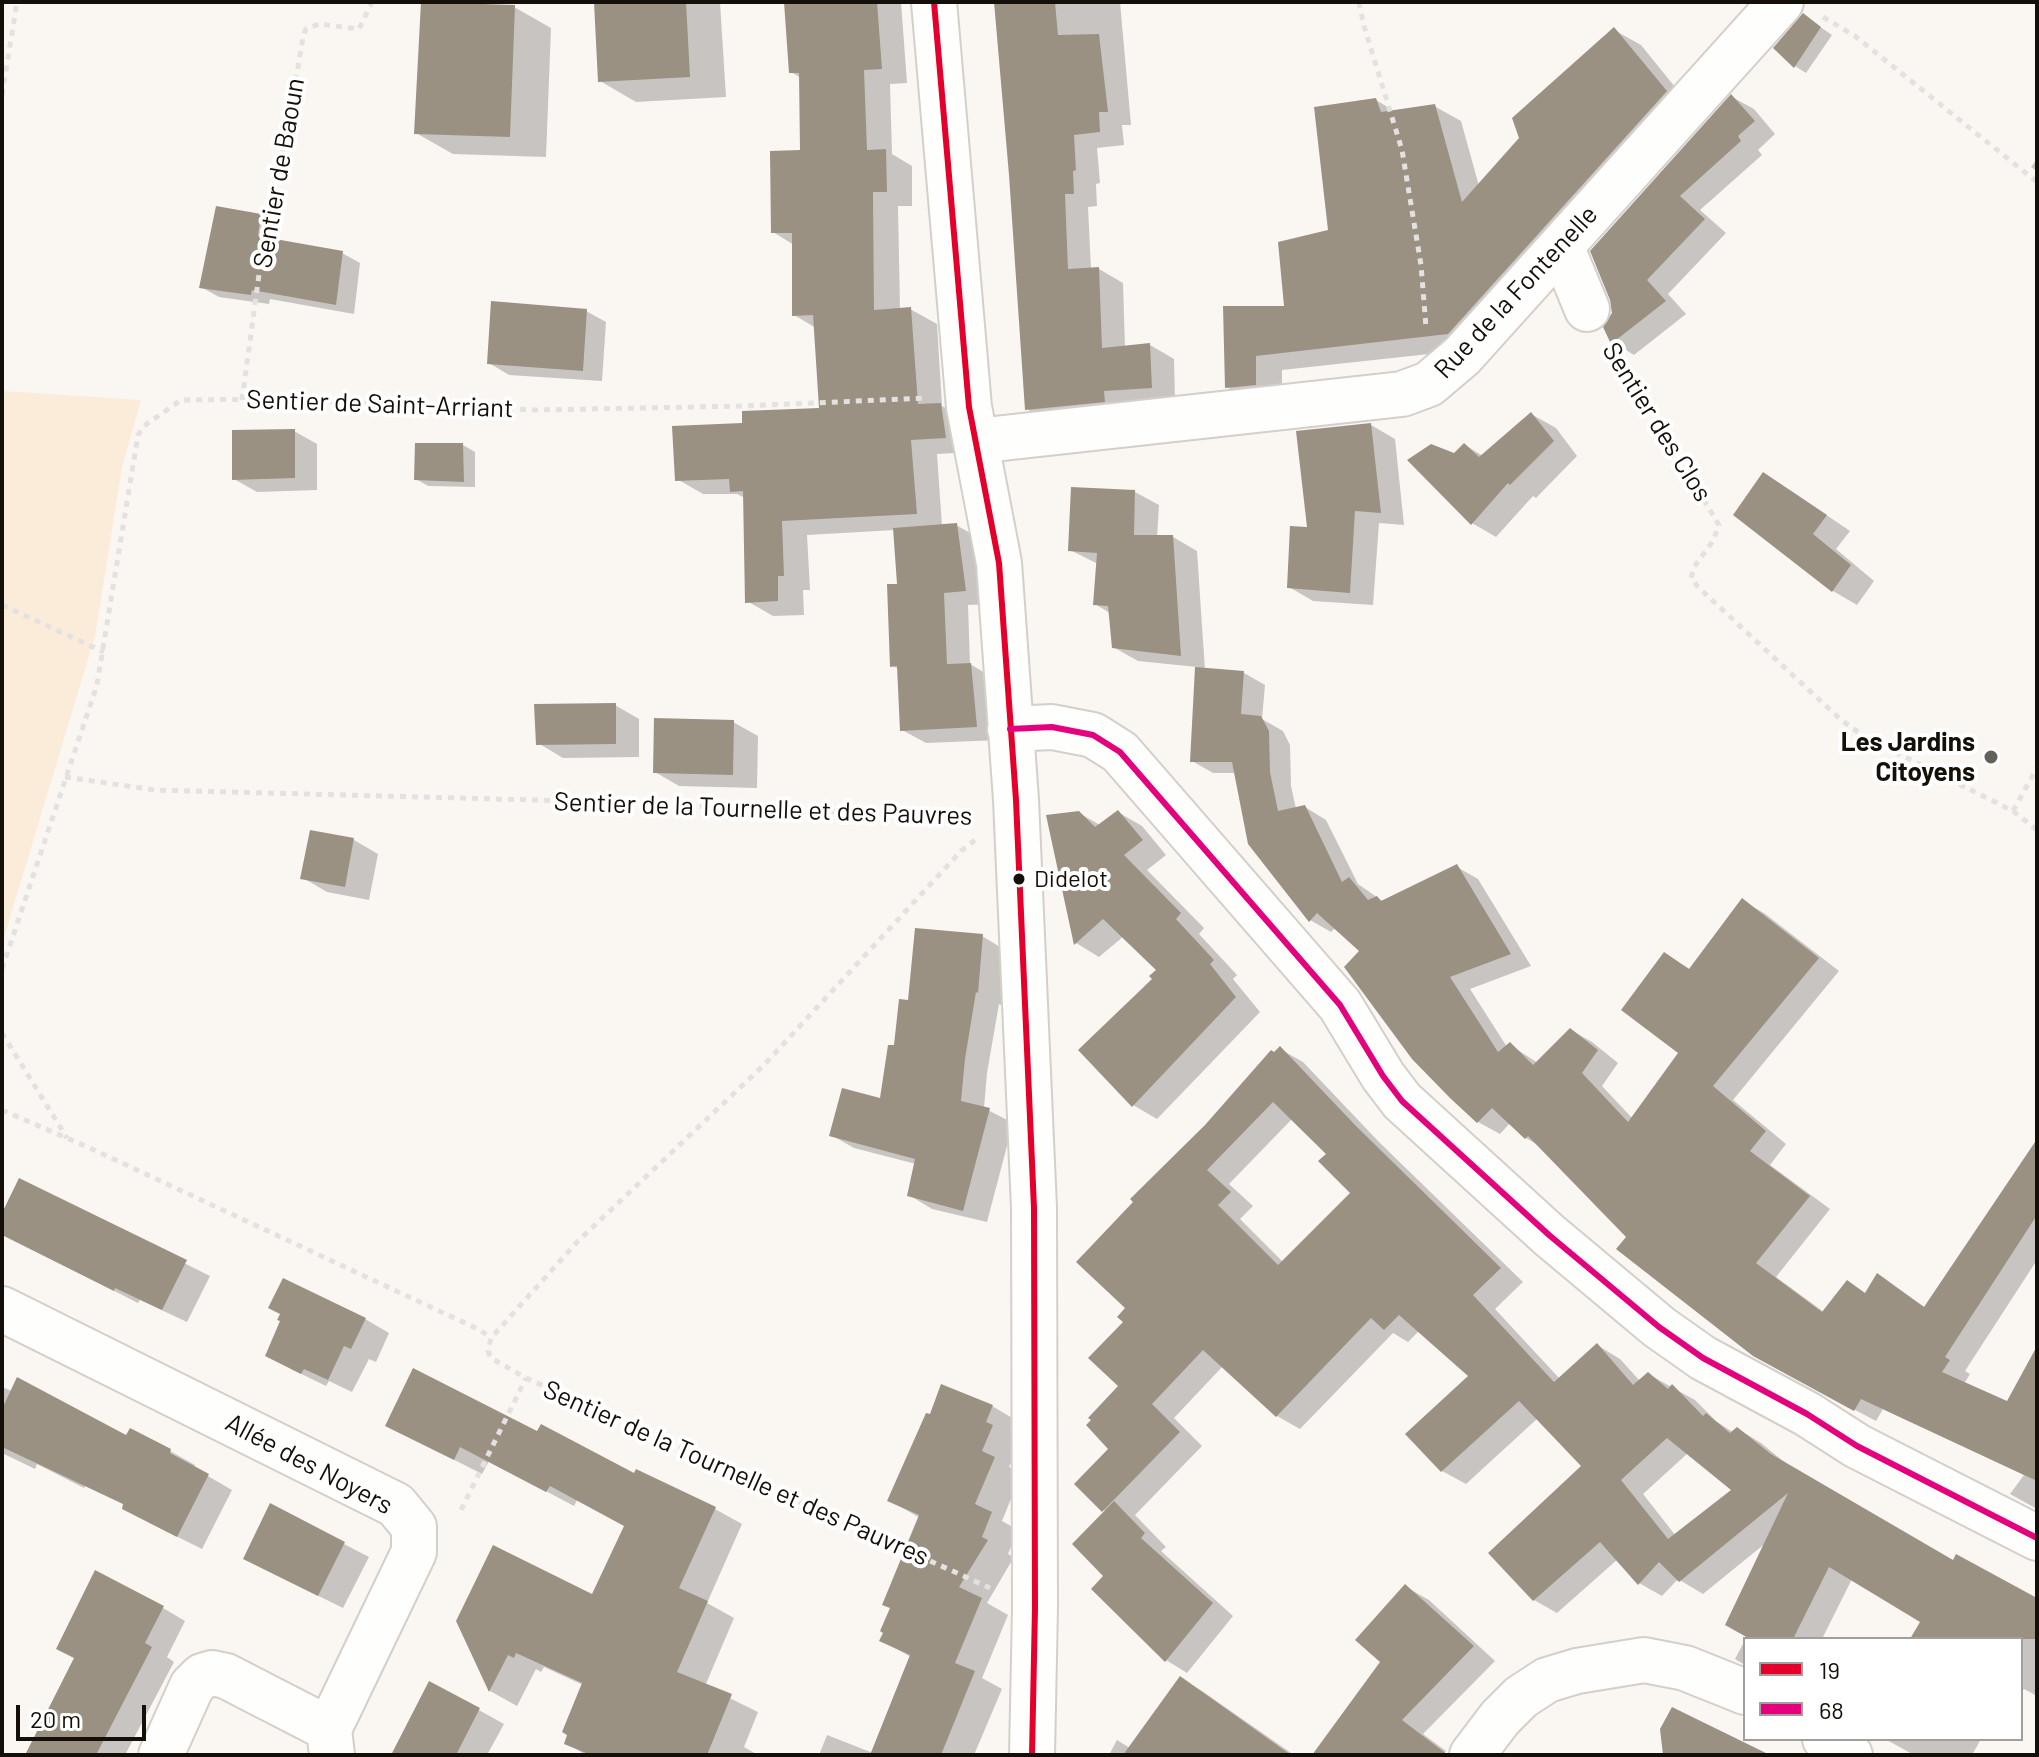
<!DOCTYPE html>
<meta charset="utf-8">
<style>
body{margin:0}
#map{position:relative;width:2039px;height:1757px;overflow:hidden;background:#faf6f2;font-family:Barlow,sans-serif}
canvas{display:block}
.frame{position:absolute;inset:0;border:4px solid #140f08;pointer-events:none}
.legend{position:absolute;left:1743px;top:1637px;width:280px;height:104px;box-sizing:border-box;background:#fff;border:2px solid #a19f9c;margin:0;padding:10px 14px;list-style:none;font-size:24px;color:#140f08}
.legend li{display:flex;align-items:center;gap:16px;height:40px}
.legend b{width:40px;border:2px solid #a19f9c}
.scale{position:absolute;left:16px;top:1705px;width:130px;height:36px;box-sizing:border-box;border:4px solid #140f08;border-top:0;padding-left:10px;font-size:24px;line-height:28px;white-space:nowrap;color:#140f08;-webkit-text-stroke:6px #fff;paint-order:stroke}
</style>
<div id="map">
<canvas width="2039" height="1757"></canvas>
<div class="frame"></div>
<ul class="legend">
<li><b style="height:10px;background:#e4002b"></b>19</li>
<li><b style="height:10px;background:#e5007d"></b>68</li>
</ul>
<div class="scale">20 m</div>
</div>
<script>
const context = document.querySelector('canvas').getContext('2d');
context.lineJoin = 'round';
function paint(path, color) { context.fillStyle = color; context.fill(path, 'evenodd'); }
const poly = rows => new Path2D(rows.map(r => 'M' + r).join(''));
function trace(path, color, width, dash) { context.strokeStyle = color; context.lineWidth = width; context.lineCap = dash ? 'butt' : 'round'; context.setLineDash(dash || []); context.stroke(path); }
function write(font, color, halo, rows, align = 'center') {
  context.font = font + ' Barlow,sans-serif'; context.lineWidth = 8; context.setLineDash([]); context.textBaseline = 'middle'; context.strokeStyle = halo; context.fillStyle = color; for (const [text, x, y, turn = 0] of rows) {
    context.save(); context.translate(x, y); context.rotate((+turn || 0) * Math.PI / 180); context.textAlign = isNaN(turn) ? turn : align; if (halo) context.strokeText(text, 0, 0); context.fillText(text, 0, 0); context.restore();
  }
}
const green = poly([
 [2,391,141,400,122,467,95,636,2,944]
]);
const shadow = poly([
 [596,2,720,2,726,97,636,102,600,81],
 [786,2,901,2,907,83,890,84,892,154,912,166,912,206,898,206,900,310,910,309,937,324,942,406,967,420,971,452,937,454,942,526,956,525,981,539,990,604,968,605,970,664,995,679,1000,740,926,743,902,730,899,669,892,666,899,586,895,530,807,535,810,590,803,590,804,615,773,616,747,601,745,498,737,494,703,494,677,479,744,425,821,410,816,328,794,315,794,245,773,232,802,152,801,78,791,72],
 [995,2,1120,2,1131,125,1122,125,1124,145,1097,148,1100,183,1096,184,1097,206,1088,207,1091,269,1099,269,1123,283,1125,348,1150,345,1174,359,1175,401,1051,423,1027,409,1011,175],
 [514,7,551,28,546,157,453,154,416,133],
 [1803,15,1832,35,1806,73,1795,66],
 [1614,30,1641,45,1692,108,1475,349,1282,370,1282,399,1253,403,1227,387,1286,308,1330,231,1376,100,1396,112,1434,106,1461,121,1479,186],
 [1732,97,1754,109,1775,134,1758,150,1762,155,1700,210,1726,233,1668,294,1686,314,1634,355,1613,342,1612,300],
 [2037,159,2037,171,2031,167],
 [260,216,278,226,276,241,342,253,360,263,354,314,270,299,269,304,219,297,201,287],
 [586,311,606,322,602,381,509,375,489,363],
 [1531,414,1556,428,1577,456,1536,498,1533,496,1496,537,1472,523,1455,456,1465,445,1483,456],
 [1371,425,1395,439,1404,525,1379,523,1373,605,1313,601,1289,587,1310,529],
 [294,431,317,444,317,490,257,492,234,479],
 [463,445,475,452,475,487,428,486,416,479],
 [1788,489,1850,531,1836,549,1874,581,1857,605,1833,591],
 [1135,492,1159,505,1157,537,1173,537,1197,551,1205,670,1244,673,1265,685,1262,719,1283,731,1290,745,1291,786,1296,809,1305,807,1326,820,1358,884,1384,902,1457,867,1478,879,1531,966,1470,989,1507,1047,1510,1045,1538,1063,1571,1030,1592,1042,1618,1063,1602,1086,1633,1119,1681,1052,1665,954,1691,970,1742,901,1764,913,1839,971,1733,1100,1786,1144,1770,1165,1830,1209,1776,1277,1824,1312,1867,1294,1878,1276,1926,1308,2037,1184,2037,1260,1965,1371,1970,1374,1964,1384,2008,1404,2037,1350,2037,1509,2010,1494,2024,1475,1883,1409,1876,1421,1776,1368,1629,1237,1543,1148,1526,1138,1510,1123,1500,1134,1478,1122,1413,1058,1362,951,1336,927,1331,932,1310,920,1236,773,1213,773,1192,761,1197,667,1138,661,1113,647,1110,613,1095,604,1098,564,1070,550],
 [615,705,639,719,639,757,563,758,538,743],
 [733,722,758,736,757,788,679,786,655,772],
 [1118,812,1142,826,1166,855,1147,870,1204,928,1199,934,1237,975,1233,979,1260,1012,1157,1119,1133,1105,1159,970,1124,936,1099,957,1076,943,1079,813,1100,825],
 [311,833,354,840,378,854,369,900,327,892,303,878],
 [982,936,1005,950,1001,1005,999,1004,987,1073,984,1108,1013,1123,987,1222,932,1209,909,1195,916,1164,854,1148,831,1135,882,1101,910,1002],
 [1280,1049,1303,1062,1379,1142,1523,1282,1495,1309,1560,1379,1597,1345,1620,1359,1640,1381,1648,1374,1695,1400,1716,1421,1734,1433,1738,1429,1761,1443,1794,1470,1954,1563,2037,1600,2037,1696,2024,1689,2021,1692,2021,1639,1912,1639,1922,1621,1852,1579,1822,1639,1745,1639,1767,1542,1703,1594,1678,1579,1662,1596,1639,1583,1618,1559,1557,1613,1534,1600,1584,1466,1538,1418,1466,1484,1442,1471,1471,1376,1420,1330,1408,1342,1393,1333,1300,1429,1277,1416,1223,1366,1174,1418,1202,1446,1135,1515,1166,1547,1161,1551,1233,1616,1187,1673,1166,1660,1106,1576,1107,1512,1104,1510,1121,1386,1128,1308,1079,1262],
 [1293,1118,1329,1154,1352,1193,1284,1263,1240,1219,1253,1206,1229,1184],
 [1688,1453,1734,1490,1676,1536,1643,1494],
 [20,1181,210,1276,187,1322,140,1300,138,1303,2,1234,2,1217],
 [282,1313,365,1319,389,1333,376,1362,369,1359,352,1392,329,1381,326,1386,291,1369],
 [2,1387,127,1438,170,1451,195,1465,194,1468,232,1490,202,1549,148,1522,125,1505,86,1485,84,1488,37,1464,35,1469,2,1453],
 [992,1406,1019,1422,1019,1443,1009,1467,1021,1474,1002,1521,1018,1530,1008,1554,1014,1557,987,1603,1008,1615,982,1678,1002,1689,974,1755,819,1755,827,1735,873,1753,911,1657,882,1641,920,1518,889,1500],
 [388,1426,538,1434,715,1509,742,1524,707,1603,734,1618,705,1686,758,1712,744,1747,758,1755,586,1755,566,1743,583,1685,544,1667,541,1672,536,1669,517,1706,490,1691,458,1621,593,1597,626,1526,577,1500,574,1506,489,1461,482,1474],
 [271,1506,369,1557,343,1608,270,1572],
 [1406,1587,1429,1600,1495,1661,1423,1734,1446,1751,1443,1755,1334,1755,1382,1662],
 [163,1608,185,1621,167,1657,174,1662,125,1755,27,1755],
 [1745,1640,1745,1665,1735,1659],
 [1180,1678,1202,1691,1294,1755,1109,1755,1117,1740,1130,1748],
 [430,1683,504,1724,487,1755,413,1755],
 [1885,1739,1981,1739,1972,1755,1914,1755]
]);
const building = poly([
 [421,2,515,5,510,137,414,134],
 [594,2,686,2,690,77,598,82],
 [784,2,877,2,882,69,864,70,867,150,886,149,887,192,873,192,874,310,911,307,918,404,941,403,946,438,911,440,917,514,782,521,784,576,778,576,778,601,745,603,743,491,730,492,729,479,675,481,672,426,742,423,742,411,819,408,813,315,792,316,792,233,771,233,770,151,800,150,799,73,789,73],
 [994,2,1055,2,1058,35,1099,34,1108,112,1099,112,1100,132,1074,135,1076,170,1073,171,1074,194,1065,194,1068,269,1099,267,1102,348,1150,343,1152,388,1104,391,1105,402,1025,410,1009,175],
 [1803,13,1821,27,1794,68,1773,48],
 [1614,27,1667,91,1448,334,1256,356,1256,385,1225,388,1223,306,1284,306,1278,242,1328,230,1314,107,1376,98,1381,112,1435,104,1462,202,1519,138,1512,118],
 [1731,94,1755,121,1738,136,1741,141,1680,196,1705,219,1647,280,1666,301,1611,344,1603,327,1612,313,1610,300,1590,251],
 [216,206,261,214,258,236,343,251,336,305,252,290,251,295,199,288],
 [491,301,587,309,583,371,487,364],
 [1531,412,1554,441,1510,485,1508,483,1471,525,1407,460,1431,444,1454,453,1464,443,1479,457],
 [1371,423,1381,513,1355,511,1350,593,1287,588,1290,526,1307,527,1296,431],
 [295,429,295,478,232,480,232,430],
 [415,443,463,443,464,482,414,480],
 [1763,472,1827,515,1813,534,1851,565,1832,592,1733,515],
 [1071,487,1135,490,1134,535,1173,535,1181,656,1112,648,1108,606,1093,605,1097,553,1068,551],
 [957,523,966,591,944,593,947,664,971,663,977,727,900,731,897,666,890,667,887,584,897,584,893,528],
 [1195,667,1244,671,1241,714,1261,716,1269,731,1270,772,1278,811,1305,805,1342,882,1349,877,1368,900,1377,896,1381,901,1457,864,1511,954,1450,977,1498,1052,1510,1042,1533,1065,1570,1028,1598,1050,1582,1073,1628,1122,1678,1053,1621,1010,1664,952,1689,969,1742,898,1819,958,1713,1086,1766,1131,1750,1151,1810,1196,1756,1263,1822,1312,1847,1280,1865,1293,1877,1273,1924,1307,2037,1139,2037,1215,1945,1357,1950,1360,1942,1372,2007,1401,2037,1346,2037,1481,1861,1399,1854,1411,1753,1356,1616,1249,1626,1237,1528,1136,1525,1139,1492,1108,1477,1123,1450,1098,1412,1059,1344,967,1359,951,1317,913,1309,922,1248,844,1232,762,1190,762],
 [616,703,616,744,536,745,534,704],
 [654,718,734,720,733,775,653,773],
 [1118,810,1143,840,1124,855,1181,913,1176,919,1214,960,1210,964,1236,997,1132,1107,1078,1050,1152,979,1149,976,1156,970,1103,919,1074,945,1046,815,1079,811,1095,827],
 [310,830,354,838,345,887,300,879],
 [915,928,983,934,978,993,976,992,965,1059,961,1101,990,1108,963,1211,907,1196,915,1159,829,1136,842,1088,880,1098,888,1045,894,1045,899,999,908,1000],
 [1280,1046,1356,1126,1501,1268,1473,1295,1554,1382,1597,1343,1633,1385,1648,1372,1668,1389,1672,1384,1703,1416,1706,1413,1730,1433,1737,1427,1771,1454,1953,1560,1956,1554,2037,1598,2037,1639,1910,1639,1920,1622,1829,1567,1793,1639,1750,1639,1725,1625,1788,1493,1679,1582,1659,1562,1638,1585,1600,1542,1533,1601,1488,1553,1581,1466,1519,1401,1441,1472,1405,1434,1468,1376,1399,1315,1384,1330,1371,1318,1276,1417,1203,1350,1152,1404,1180,1432,1102,1512,1074,1484,1108,1449,1086,1425,1091,1420,1088,1418,1118,1386,1088,1358,1123,1322,1117,1317,1125,1308,1076,1262,1133,1202,1130,1199,1205,1125,1271,1050,1274,1052],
 [1273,1102,1326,1154,1318,1161,1350,1193,1278,1265,1218,1205,1231,1192,1207,1170],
 [1667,1438,1731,1490,1668,1539,1621,1480],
 [19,1178,187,1260,162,1310,115,1288,114,1291,2,1235,2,1213],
 [283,1278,366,1318,351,1349,344,1346,328,1380,304,1369,301,1374,265,1356,280,1321,277,1320,280,1314,268,1308],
 [413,1368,537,1431,541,1424,634,1473,636,1469,716,1507,679,1588,708,1601,677,1672,732,1694,707,1755,591,1755,564,1744,567,1735,562,1732,582,1683,516,1653,514,1658,508,1655,489,1692,456,1621,493,1545,592,1594,624,1526,550,1486,546,1492,460,1447,454,1460,385,1426],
 [17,1377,126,1435,130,1428,171,1449,170,1453,209,1474,177,1537,122,1509,123,1504,2,1447,2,1409],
 [941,1384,993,1405,986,1422,993,1425,982,1451,995,1457,975,1504,992,1512,982,1537,988,1540,959,1587,982,1598,955,1663,975,1671,941,1755,870,1755,910,1655,879,1641,883,1633,880,1631,890,1608,882,1605,919,1515,887,1501,926,1413,930,1414],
 [1114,1501,1145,1533,1141,1538,1213,1603,1165,1662,1091,1589,1103,1576,1072,1544],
 [270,1503,345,1542,318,1596,243,1559],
 [95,1570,164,1606,145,1643,152,1647,96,1755,25,1755,74,1658,56,1649],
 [1405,1584,1474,1646,1402,1720,1448,1755,1312,1755,1380,1662,1355,1640],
 [1180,1676,1291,1755,1123,1755],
 [429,1681,480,1708,456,1755,391,1755],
 [1672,1707,1770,1755,1663,1755,1660,1729]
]);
const path = poly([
 [1359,2,1364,26,1402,150,1421,265,1426,327],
 [1823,17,1855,36,2037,182],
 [2,95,17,2],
 [1610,346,1719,525,1713,541,1694,567,1691,578,1698,587,1840,719,1865,737,2013,811,2037,830],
 [242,400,266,223,287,133,303,37,306,29,319,24,359,29,372,2],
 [2,605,104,652],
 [65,777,155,790,535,800,974,817],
 [2013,811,2037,768],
 [975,840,961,851,764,1065,577,1242,491,1338,488,1351,491,1358,526,1378,990,1588],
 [2,969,97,685,138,435,144,426,181,400,273,399,537,410,744,406,927,398],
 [2,1033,67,1138],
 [2,1110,92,1149,480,1330,491,1338],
 [461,1510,526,1378]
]);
const minor = poly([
 [934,2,969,407,999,563,1016,800,1034,1208,1035,1608,1032,1755],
 [1561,246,1587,309],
 [976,441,1402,394,1429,384,1462,356,1781,2],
 [1010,729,1052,727,1093,735,1120,752,1340,1005,1383,1076,1402,1101,1549,1235,1659,1327,1703,1358,1807,1414,1857,1446,2037,1538],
 [2,1309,396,1505,414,1527,414,1552,329,1729,332,1755],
 [1825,1739,1850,1755],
 [161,1755,192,1686,202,1676,212,1673,226,1676,329,1729],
 [1472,1755,1500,1718,1521,1697,1547,1680,1577,1671,1644,1660,1685,1668,1745,1692]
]);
const bus1 = poly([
 [934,2,969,407,999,563,1016,800,1034,1208,1035,1608,1032,1755]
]);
const bus2 = poly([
 [1010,729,1052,727,1093,735,1120,752,1340,1005,1383,1076,1402,1101,1549,1235,1659,1327,1703,1358,1807,1414,1857,1446,2037,1538]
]);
const markers = [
 [1991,757,8,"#64605a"],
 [1019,879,7,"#140f08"]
];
const busNames = [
 ["Didelot",1034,879]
];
const streetNames = [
 ["Sentier de Baoun",279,173,-80],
 ["Rue de la Fontenelle",1516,292,-47],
 ["Sentier de Saint-Arriant",380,404,2],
 ["Sentier des Clos",1657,422,58],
 ["Sentier de la Tournelle et des Pauvres",763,809,2],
 ["Allée des Noyers",309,1464,28],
 ["Sentier de la Tournelle et des Pauvres",736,1473,24]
];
const poiNames = [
 ["Les Jardins",1975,742],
 ["Citoyens",1975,772]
];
paint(green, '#fbebd9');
paint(shadow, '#0003');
paint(building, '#9a9182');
trace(minor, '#d4cfca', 48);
trace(path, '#e3e2e1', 5, [6, 6]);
trace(minor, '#fefefd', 44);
trace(bus1, '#e4002b', 6);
trace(bus2, '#e5007d', 6);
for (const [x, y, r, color] of markers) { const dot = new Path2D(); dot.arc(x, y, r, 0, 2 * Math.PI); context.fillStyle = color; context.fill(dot); trace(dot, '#fff', 3); }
write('24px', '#140f08', '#fff', busNames, 'left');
write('26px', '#140f08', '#fff', streetNames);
write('bold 26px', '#140f08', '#fff', poiNames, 'right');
</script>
